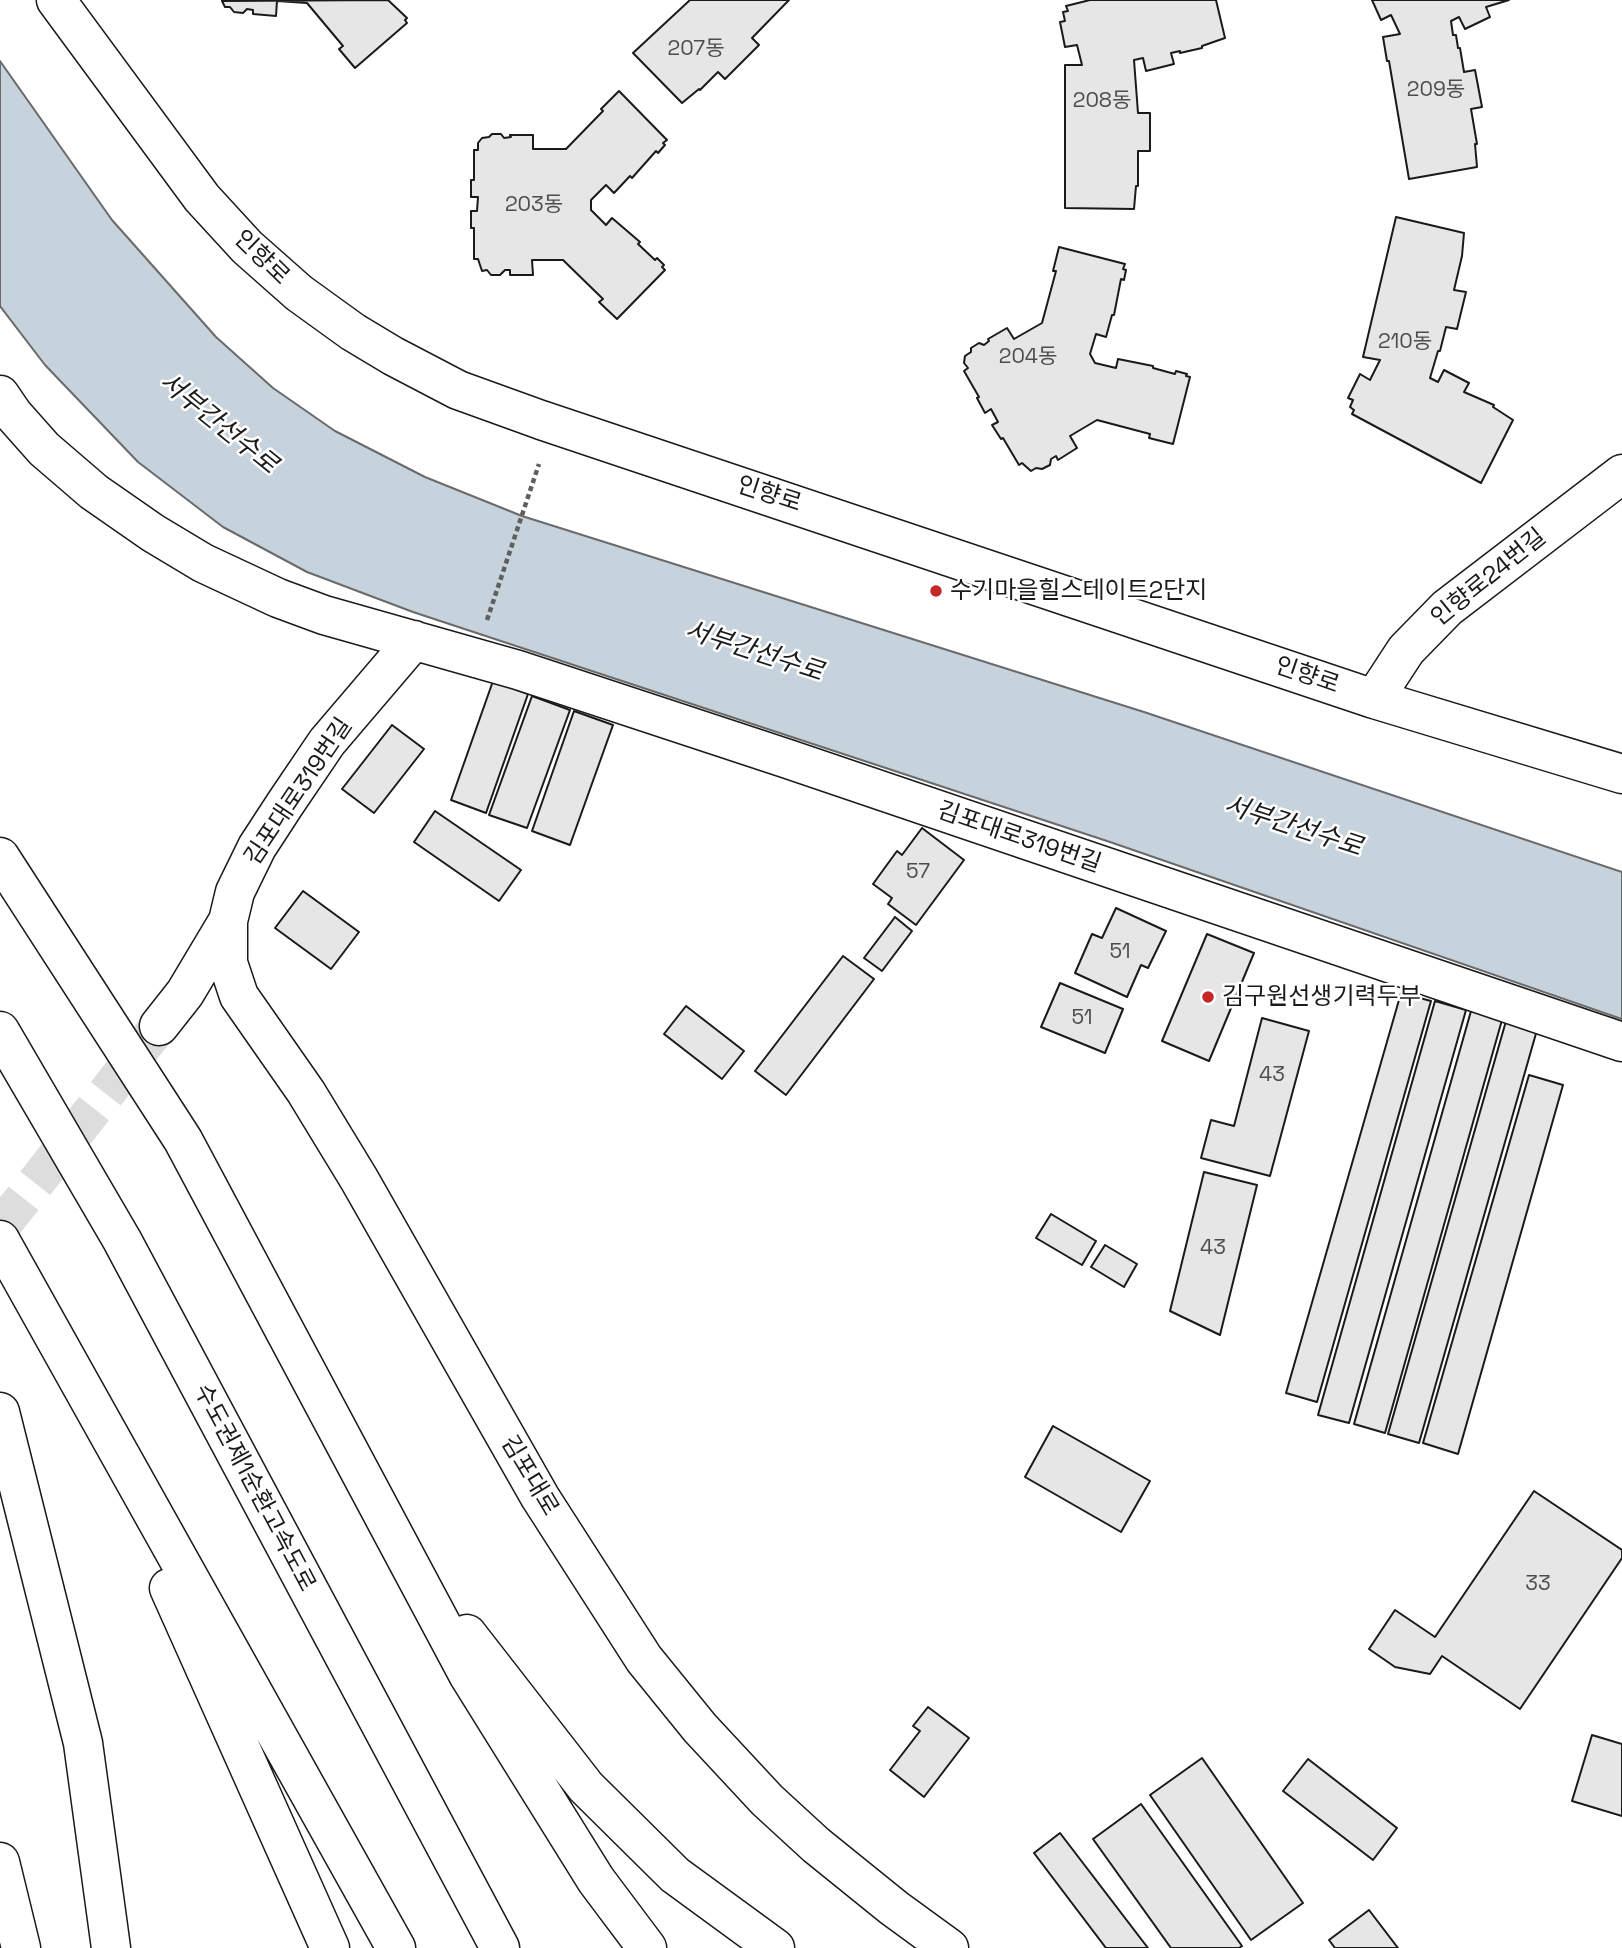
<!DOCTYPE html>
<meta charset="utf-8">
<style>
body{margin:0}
canvas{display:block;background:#fff}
</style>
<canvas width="1622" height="1948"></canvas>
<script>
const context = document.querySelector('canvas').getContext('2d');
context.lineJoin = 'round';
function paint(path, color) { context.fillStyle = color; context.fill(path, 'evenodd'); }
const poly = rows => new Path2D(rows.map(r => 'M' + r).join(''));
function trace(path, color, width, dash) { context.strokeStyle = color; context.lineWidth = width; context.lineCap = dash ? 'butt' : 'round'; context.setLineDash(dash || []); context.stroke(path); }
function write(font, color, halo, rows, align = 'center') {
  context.font = font + ' "Space Grotesk","Noto Sans KR",sans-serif'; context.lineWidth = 5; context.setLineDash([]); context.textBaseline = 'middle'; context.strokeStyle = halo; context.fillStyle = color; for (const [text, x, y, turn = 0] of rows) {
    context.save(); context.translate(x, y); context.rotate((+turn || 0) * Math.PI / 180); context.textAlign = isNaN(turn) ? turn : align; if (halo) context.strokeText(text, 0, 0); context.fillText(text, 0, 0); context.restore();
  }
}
const water = poly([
 [0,61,112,220,216,337,273,388,335,431,425,477,522,516,1144,712,1622,872,1622,1019,1110,842,413,612,307,572,223,527,138,462,45,365,0,306,0,61]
]);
const building = poly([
 [388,0,407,18,405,20,407,23,355,68,339,49,343,46,307,3,277,1,276,16,253,14,253,10,247,9,243,13,234,12,230,7,225,7,222,1,388,0],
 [690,0,789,0,752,38,759,45,725,79,718,72,700,90,699,89,682,103,633,53,690,0],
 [1090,0,1216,0,1225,38,1202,46,1202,48,1180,53,1180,51,1171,53,1174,64,1146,71,1143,58,1134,60,1138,113,1150,113,1150,151,1138,151,1138,186,1136,186,1134,209,1065,208,1065,65,1082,65,1077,45,1065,47,1060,22,1065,21,1063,12,1068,11,1066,6,1090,0],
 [1372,0,1509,0,1486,7,1490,17,1465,29,1459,17,1451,21,1453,35,1456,35,1458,48,1460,48,1464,72,1475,70,1482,107,1471,109,1477,144,1475,144,1477,167,1409,179,1389,61,1387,61,1383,37,1400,34,1391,15,1381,20,1372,0],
 [619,91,667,140,663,143,665,145,658,153,656,151,632,178,630,176,614,193,606,185,591,200,591,210,606,225,612,218,640,242,638,244,655,260,657,258,664,265,662,267,665,270,617,319,599,302,603,299,563,260,532,260,533,275,510,275,510,270,505,270,500,275,491,275,487,270,482,271,478,259,474,259,474,228,471,228,471,211,477,211,478,197,471,197,471,180,474,180,474,150,478,150,478,143,482,138,489,137,492,134,501,134,504,138,511,137,510,135,533,135,533,149,566,149,603,111,601,109,619,91],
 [1396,217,1464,233,1462,256,1454,290,1466,292,1457,329,1446,327,1440,351,1438,351,1430,378,1438,382,1444,370,1469,383,1464,392,1494,405,1493,407,1513,420,1481,483,1352,414,1354,410,1350,407,1353,400,1348,398,1360,374,1370,380,1380,360,1363,357,1396,217],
 [1059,247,1125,264,1123,269,1126,270,1124,280,1121,279,1114,315,1112,315,1106,337,1096,334,1090,354,1095,363,1116,368,1118,359,1153,366,1153,368,1175,374,1176,371,1187,374,1186,376,1190,377,1173,444,1149,438,1150,434,1097,420,1070,436,1077,448,1058,460,1056,456,1051,459,1050,465,1042,469,1036,468,1031,471,1022,463,1019,465,1003,438,1001,439,992,425,998,422,991,409,985,413,977,398,979,397,964,371,968,368,964,363,965,356,971,352,971,348,979,343,984,345,989,341,988,339,1007,328,1014,339,1042,323,1056,271,1053,271,1059,247],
 [493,681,528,694,486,813,451,800,493,681],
 [532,696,570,710,527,828,489,815,532,696],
 [574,711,613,725,570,845,532,831,574,711],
 [392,725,424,749,374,813,342,789,392,725],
 [435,811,521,870,499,901,414,842,435,811],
 [922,828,964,860,916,925,888,904,892,898,873,884,897,851,902,855,922,828],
 [303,891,359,932,331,969,275,928,303,891],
 [1116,908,1166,931,1148,968,1141,965,1127,997,1075,973,1092,934,1102,938,1116,908],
 [895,917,912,931,882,971,864,958,895,917],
 [1207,934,1254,953,1209,1061,1162,1041,1207,934],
 [843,956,874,979,786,1095,755,1071,843,956],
 [1060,983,1123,1009,1105,1053,1041,1027,1060,983],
 [1401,993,1431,1001,1317,1402,1286,1393,1401,993],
 [1435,1001,1466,1010,1349,1423,1318,1415,1435,1001],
 [686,1006,744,1051,722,1079,664,1034,686,1006],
 [1471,1011,1502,1020,1385,1433,1354,1424,1471,1011],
 [1262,1018,1309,1031,1270,1176,1201,1158,1211,1120,1234,1126,1262,1018],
 [1506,1021,1537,1030,1419,1443,1388,1434,1506,1021],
 [1529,1075,1563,1085,1458,1454,1423,1443,1529,1075],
 [1204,1172,1257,1185,1220,1335,1170,1311,1204,1172],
 [1051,1214,1096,1241,1082,1265,1036,1238,1051,1214],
 [1105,1245,1137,1264,1124,1287,1091,1267,1105,1245],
 [1053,1426,1150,1481,1121,1532,1025,1477,1053,1426],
 [1534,1491,1622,1550,1622,1558,1520,1709,1442,1656,1430,1674,1395,1667,1369,1649,1395,1610,1435,1637,1534,1491],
 [928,1707,969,1738,924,1797,890,1770,920,1731,913,1726,928,1707],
 [1592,1735,1622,1744,1622,1816,1572,1801,1592,1735],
 [1202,1758,1303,1903,1251,1940,1150,1795,1202,1758],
 [1308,1759,1397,1828,1373,1860,1283,1791,1308,1759],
 [1141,1804,1242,1946,1239,1948,1171,1948,1093,1839,1141,1804],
 [1060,1833,1148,1948,1106,1948,1034,1853,1060,1833],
 [1369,1910,1398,1948,1335,1948,1329,1940,1369,1910]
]);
const minorTunnel = poly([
 [0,1228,159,1026]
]);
const path = poly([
 [487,620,539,464]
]);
const minor = poly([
 [56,0,202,198,247,247,299,293,353,332,393,356,458,390,541,420,1374,699,1622,774],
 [0,395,13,414,44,449,94,492,153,533,203,563,278,598,324,615,518,670,788,759,1622,1042],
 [1374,699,1406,650,1447,608,1622,474],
 [228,921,228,963,239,996,306,1092,359,1179,540,1497,644,1659,700,1728,767,1800,816,1845,894,1908,949,1948],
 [159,1026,185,993,228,921,235,892,257,847,285,804,327,742,414,640],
 [0,1862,21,1948]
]);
const highway = poly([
 [0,857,183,1140,469,1676,596,1880,647,1948],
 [0,1031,122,1240,500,1948],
 [0,1240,396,1948],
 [0,1412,83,1743,111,1948],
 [169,1588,330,1948],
 [467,1634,586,1787,675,1875,775,1948]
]);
const markers = [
 [936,591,7,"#c62828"],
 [1208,997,7,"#c62828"]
];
const numberNames = [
 ["207동",696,49],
 ["209동",1436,90],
 ["208동",1102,101],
 ["203동",534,205],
 ["210동",1405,342],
 ["204동",1028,357],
 ["57",918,872],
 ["51",1120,952],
 ["51",1082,1018],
 ["43",1272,1075],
 ["43",1213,1248],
 ["33",1538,1584]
];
const streetNames = [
 ["인향로",261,258,44],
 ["인향로",769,495,18],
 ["인향로24번길",1489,578,-39],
 ["인향로",1307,676,19],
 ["김포대로319번길",299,792,-56],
 ["김포대로319번길",1019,838,19],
 ["김포대로",529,1476,59],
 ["수도권제1순환고속도로",254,1488,62]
];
const poiNames = [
 ["수기마을힐스테이트2단지",950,591],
 ["김구원선생기력두부",1222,997]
];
const waterNames = [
 ["서부간선수로",218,424,39],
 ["서부간선수로",754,652,18],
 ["서부간선수로",1293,827,18]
];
paint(water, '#c6d2dc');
trace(water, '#6a6a6a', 2);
paint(building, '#e6e6e6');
trace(building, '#1a1a1a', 2);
trace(minorTunnel, '#ddd', 38, [38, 19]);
trace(minor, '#1a1a1a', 41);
trace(highway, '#1a1a1a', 41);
trace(path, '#5f5f5f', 4.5, [5, 3.5]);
trace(minor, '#fff', 38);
trace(highway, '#fff', 38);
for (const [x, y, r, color] of markers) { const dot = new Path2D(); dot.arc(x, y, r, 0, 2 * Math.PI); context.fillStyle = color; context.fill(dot); trace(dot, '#fff', 2.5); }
write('21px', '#4d4d4d', null, numberNames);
write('24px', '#1a1a1a', '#fff', streetNames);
write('24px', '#1a1a1a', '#fff', poiNames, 'left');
write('italic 26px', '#1a1a1a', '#fff', waterNames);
</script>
